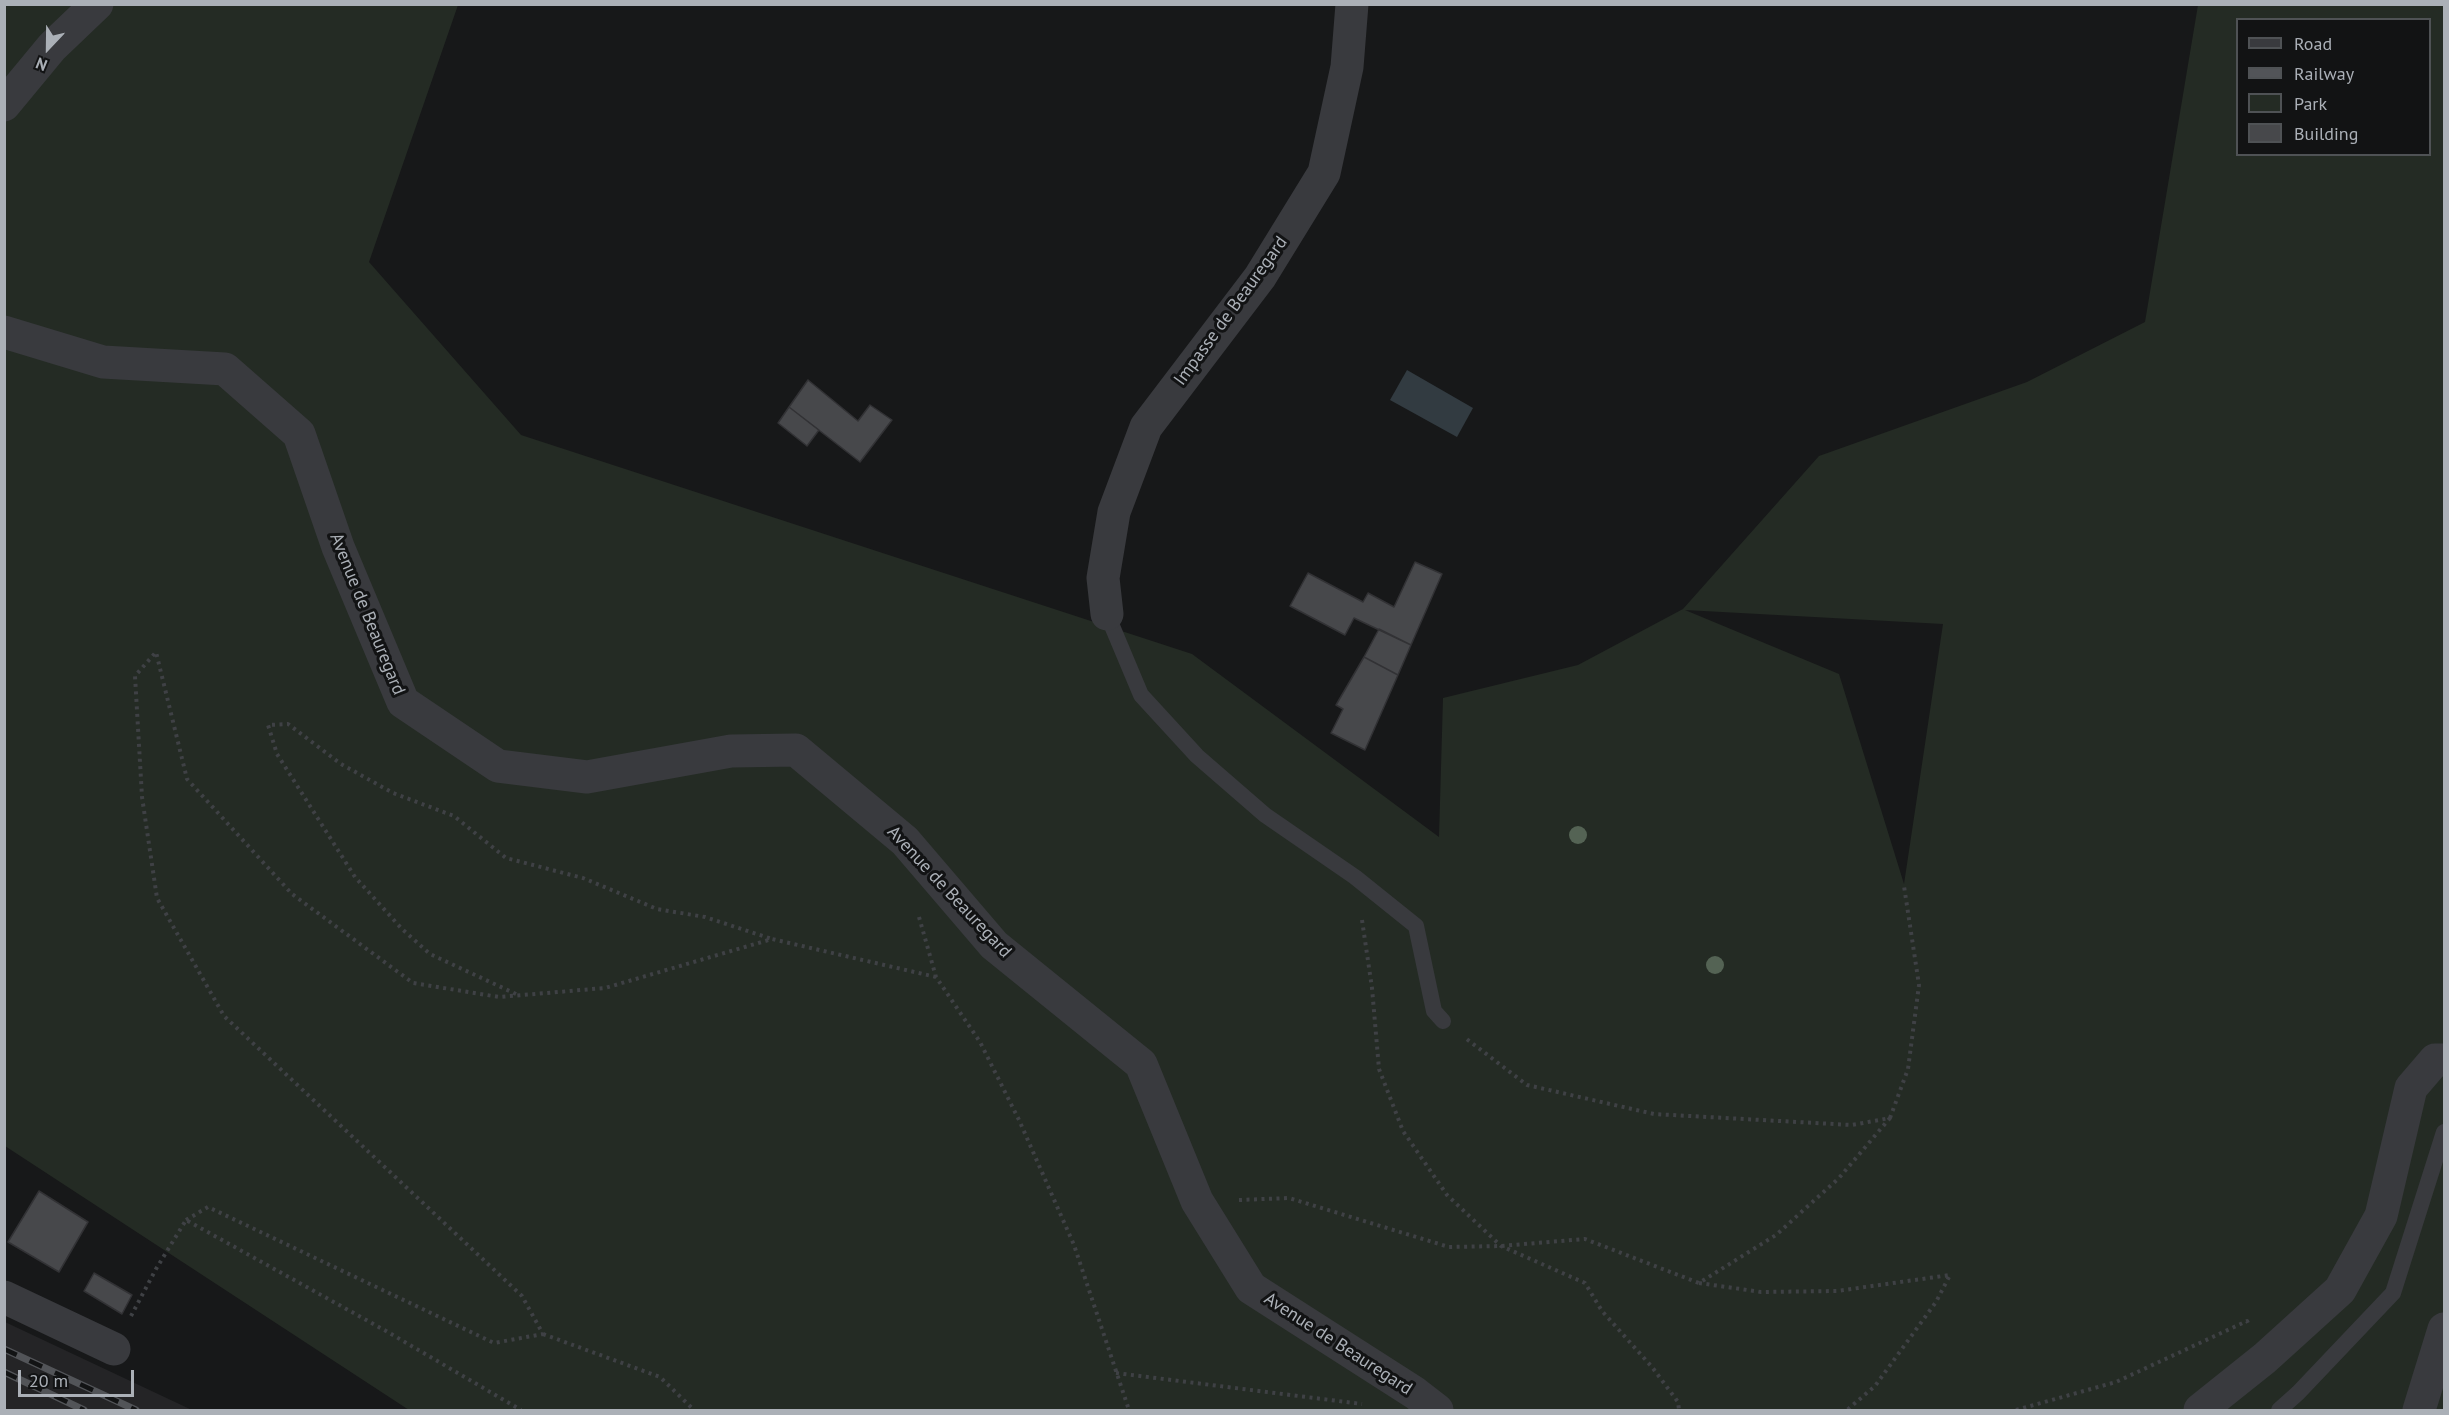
<!DOCTYPE html>
<style>
body{margin:0}
#map{position:relative;width:2449px;height:1415px;overflow:hidden;background:#171819;font-family:"PT Sans",sans-serif}
canvas{display:block}
.frame{position:absolute;inset:0;border:6px solid #abb0b7;pointer-events:none}
.legend{position:absolute;left:2236px;top:18px;width:195px;height:138px;box-sizing:border-box;background:#121314;border:2px solid #4f5255;margin:0;padding:8px 10px;list-style:none;font-size:18px;color:#abb0b7}
.legend li{display:flex;align-items:center;gap:12px;height:30px}
.legend b{width:30px;border:2px solid #4f5255}
.north{position:absolute;left:18px;top:18px;width:60px;height:60px;-webkit-text-stroke:4px #121314;paint-order:stroke;rotate:202deg;font-size:16px;font-weight:700;line-height:24px;text-align:center;color:#abb0b7}
.north::after{content:'';display:block;margin:auto;width:21px;height:27px;background:#abb0b7;clip-path:polygon(50% 0,100% 100%,50% 72%,0 100%)}
.scale{position:absolute;left:18px;top:1370px;width:116px;height:27px;box-sizing:border-box;border:3px solid #abb0b7;border-top:0;padding-left:8px;font-size:18px;line-height:21px;white-space:nowrap;color:#abb0b7;-webkit-text-stroke:4px #121314;paint-order:stroke}
</style>
<div id="map">
<canvas width="2449" height="1415"></canvas>
<div class="frame"></div>
<ul class="legend">
<li><b style="height:8px;background:#393a3e"></b>Road</li>
<li><b style="height:8px;background:#525458"></b>Railway</li>
<li><b style="height:16px;background:#242b24"></b>Park</li>
<li><b style="height:16px;background:#47484b"></b>Building</li>
</ul>
<div class="north">N</div>
<div class="scale">20 m</div>
</div>
<script>
const context = document.querySelector('canvas').getContext('2d');
context.lineJoin = 'round';
function paint(path, color) { context.fillStyle = color; context.fill(path, 'evenodd'); }
const poly = rows => new Path2D(rows.map(r => 'M' + r).join(''));
function trace(path, color, width, dash) { context.strokeStyle = color; context.lineWidth = width; context.lineCap = dash ? 'butt' : 'round'; context.setLineDash(dash || []); context.stroke(path); }
function write(font, color, halo, rows, align = 'center') {
  context.font = font + ' "PT Sans",sans-serif'; context.lineWidth = 6; context.setLineDash([]); context.textBaseline = 'middle'; context.strokeStyle = halo; context.fillStyle = color; for (const [text, x, y, turn = 0] of rows) {
    context.save(); context.translate(x, y); context.rotate((+turn || 0) * Math.PI / 180); context.textAlign = isNaN(turn) ? turn : align; if (halo) context.strokeText(text, 0, 0); context.fillText(text, 0, 0); context.restore();
  }
}
const built = poly([
 [5,1322,192,1410,5,1410]
]);
const green = poly([
 [4,5,458,5,369,262,521,435,1192,654,1439,837,1443,698,1578,665,1683,609,1819,456,2027,382,2145,322,2198,5,2444,5,2444,1410,409,1410,5,1146],
 [2238,20,2430,20,2430,154,2238,154],
 [1685,610,1943,624,1904,884,1839,674]
]);
const water = poly([
 [1407,370,1473,408,1457,437,1390,400]
]);
const building = poly([
 [808,380,858,421,870,405,892,420,860,462,789,407,808,380],
 [789,407,819,430,807,446,778,423,789,407],
 [1415,562,1442,574,1411,645,1354,618,1345,635,1290,606,1308,573,1363,602,1368,593,1394,607,1415,562],
 [1379,629,1411,645,1398,675,1364,657,1379,629],
 [1364,657,1398,675,1365,750,1331,733,1343,709,1336,705,1364,657],
 [39,1191,88,1222,59,1272,8,1242,39,1191],
 [94,1273,132,1295,122,1314,84,1291,94,1273]
]);
const path = poly([
 [919,917,936,977,980,1042,1019,1120,1074,1245,1129,1410],
 [1362,920,1372,988,1379,1069,1403,1131,1447,1195,1501,1246,1585,1283,1602,1311,1652,1367,1678,1402,1679,1410],
 [516,994,430,954,402,929,355,877,277,754,268,725,288,724,341,764,393,793,454,816,506,858,583,878,657,909,705,917,772,939],
 [1890,1118,1908,1069,1919,985,1904,886],
 [1239,1200,1289,1198,1449,1247,1501,1246,1585,1239,1699,1283,1776,1235,1839,1178,1890,1118,1852,1125,1654,1114,1527,1085,1464,1037],
 [186,1220,208,1207,494,1343,543,1334,522,1296,224,1016,157,898,142,797,135,676,156,652,187,779,292,894,413,983,499,997,605,988,772,939,936,977],
 [1699,1283,1761,1292,1837,1291,1950,1275,1936,1302,1875,1386,1847,1410],
 [131,1316,156,1269,186,1220,386,1331,521,1410],
 [543,1334,660,1377,694,1410],
 [1116,1373,1362,1404],
 [2016,1410,2116,1382,2247,1321,2248,1323]
]);
const lane = poly([
 [1107,614,1141,695,1197,756,1265,815,1355,877,1416,926,1434,1011,1443,1021],
 [2279,1410,2298,1393,2393,1293,2444,1132]
]);
const street = poly([
 [4,105,52,47,97,4],
 [4,332,103,362,225,369,299,434,338,547,403,702,498,766,587,777,731,751,796,750,905,841,994,945,1141,1064,1197,1201,1251,1288,1415,1393,1437,1410],
 [1107,614,1103,578,1114,512,1146,427,1260,277,1324,173,1347,67,1352,4],
 [4,1297,114,1349],
 [2200,1410,2265,1358,2340,1290,2381,1216,2411,1088,2435,1060,2444,1060],
 [2419,1410,2444,1329]
]);
const rail = poly([
 [4,1349,136,1410],
 [4,1372,84,1410]
]);
const trees = [
 [1578,835],
 [1715,965]
];
const streetNames = [
 ["Impasse de Beauregard",1231,311,-54],
 ["Avenue de Beauregard",367,614,68],
 ["Avenue de Beauregard",949,892,47],
 ["Avenue de Beauregard",1338,1344,33]
];
paint(built, '#242426');
paint(green, '#242b24');
paint(water, '#323b41');
paint(building, '#47484b');
trace(building, '#323235', 1.5);
trace(path, '#3f4145', 4, [3, 4.5]);
trace(lane, '#393a3e', 16);
trace(street, '#393a3e', 33);
trace(rail, '#525458', 7);
trace(rail, '#121314', 4.5, [14]);
context.fillStyle = '#546354';
for (const [x, y] of trees) { context.beginPath(); context.arc(x, y, 9, 0, 2 * Math.PI); context.fill(); }
write('18px', '#abb0b7', '#121314', streetNames);
</script>
